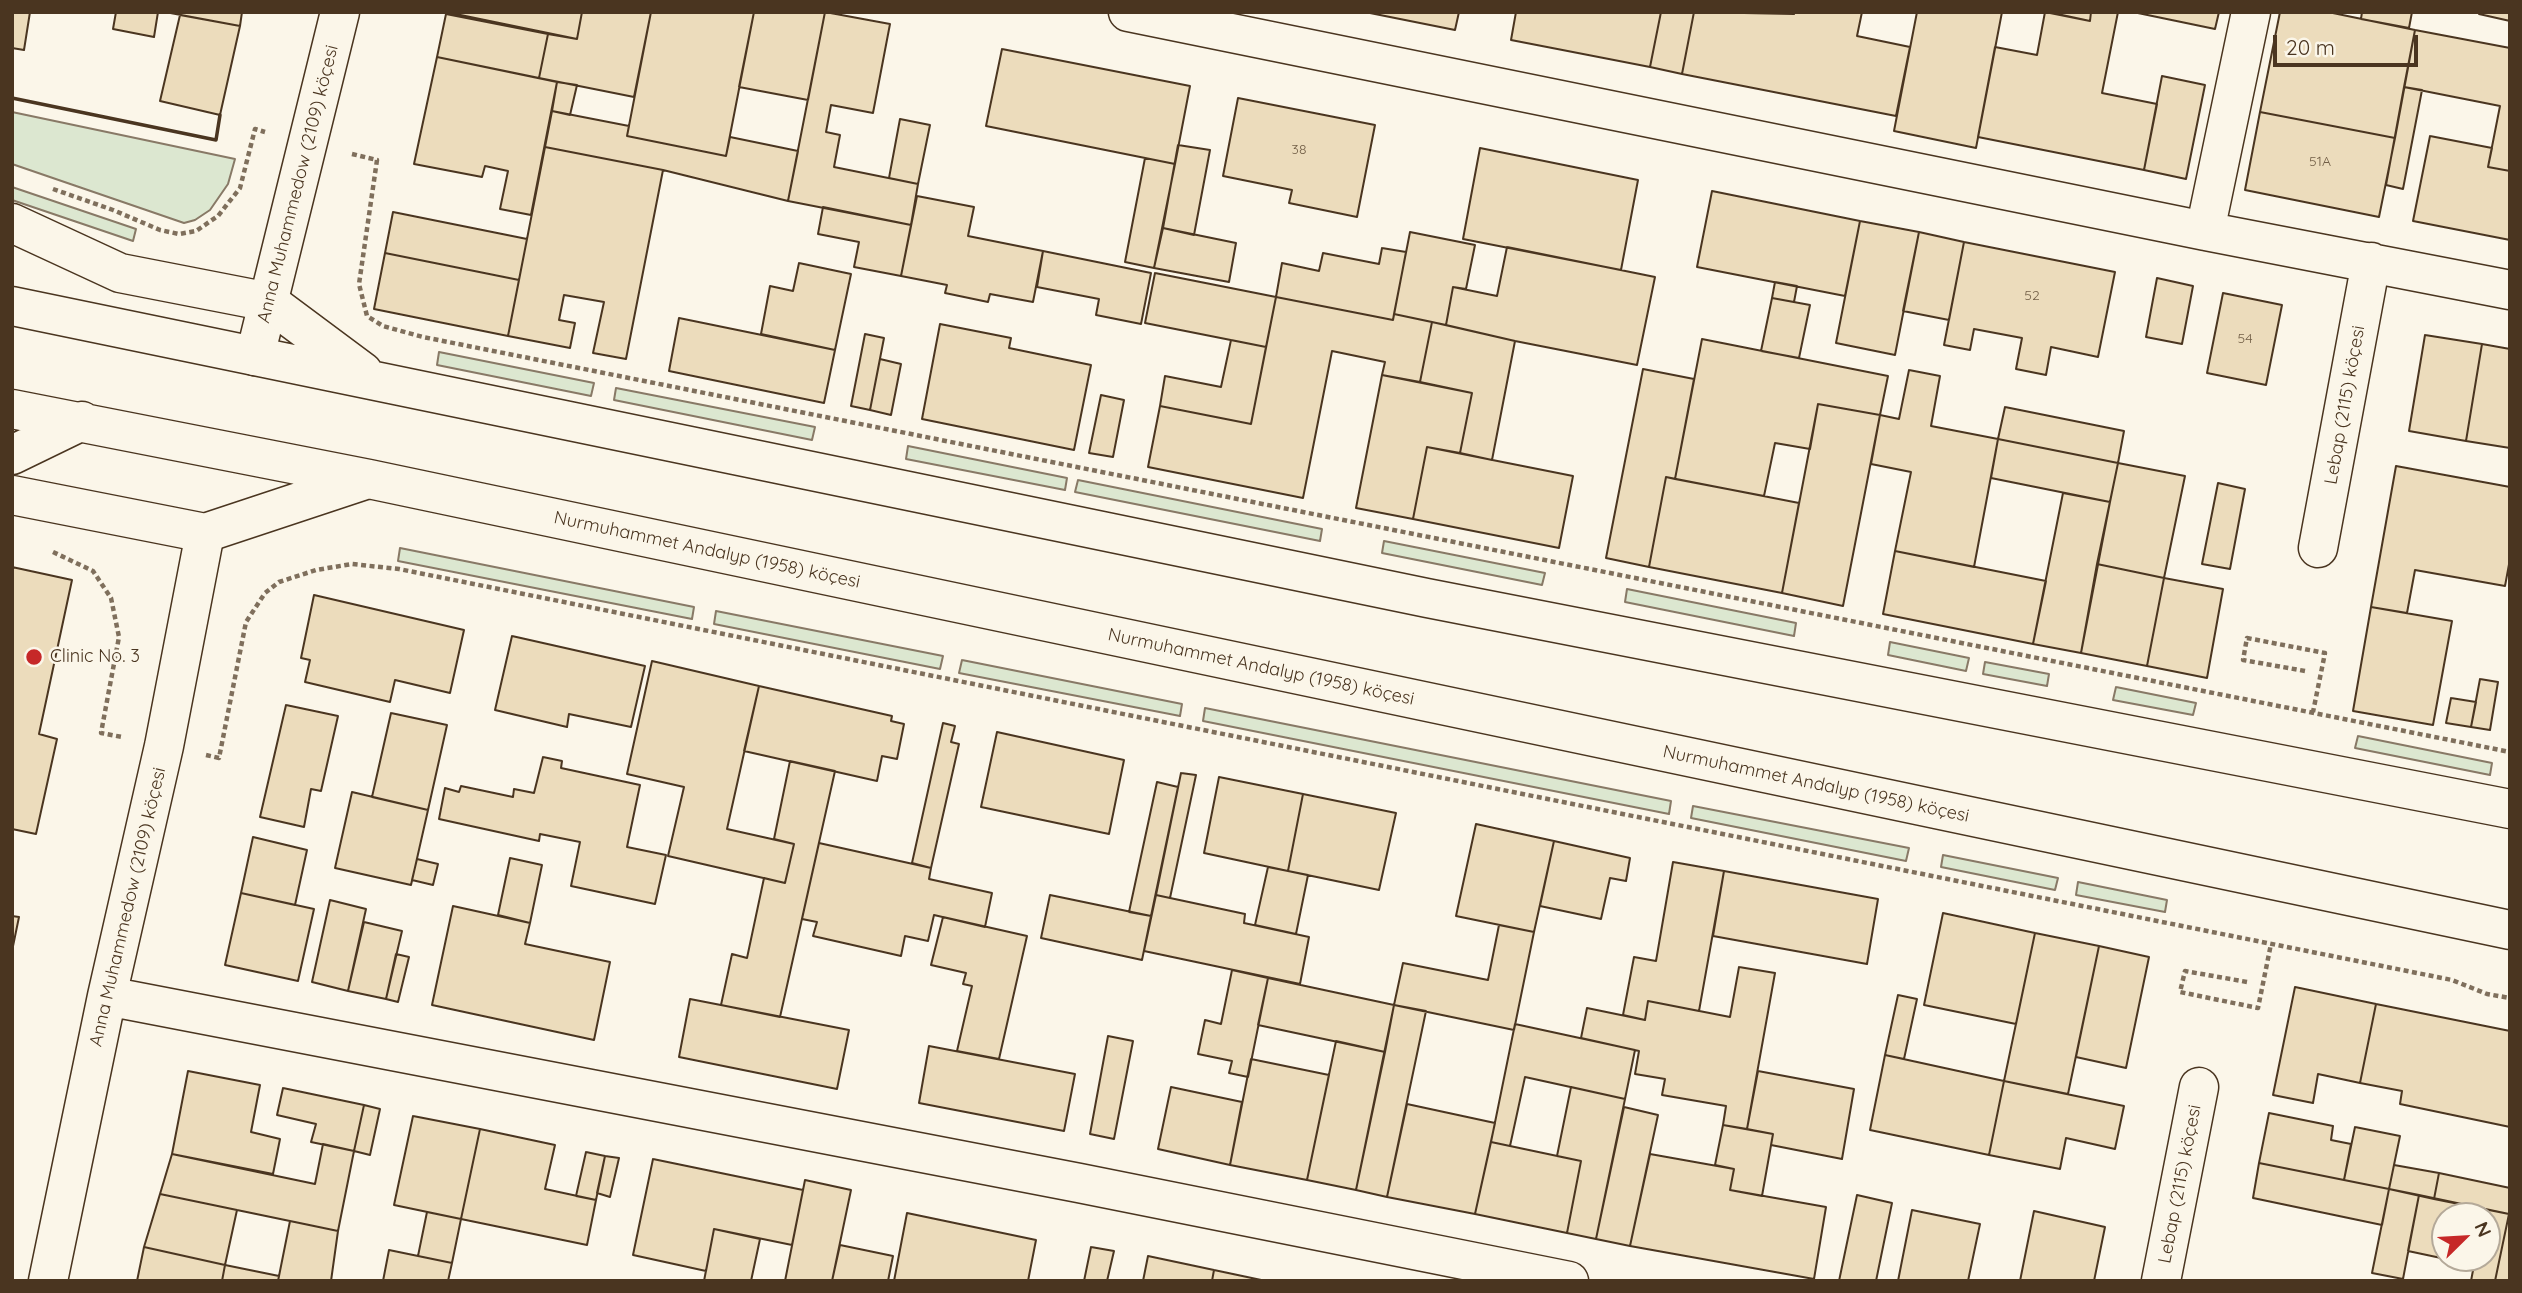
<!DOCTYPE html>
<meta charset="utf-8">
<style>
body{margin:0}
#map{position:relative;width:2522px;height:1293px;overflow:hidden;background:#fbf6e9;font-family:Quicksand,sans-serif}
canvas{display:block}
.frame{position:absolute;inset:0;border:14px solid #4a3520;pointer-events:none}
.north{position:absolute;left:2431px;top:1202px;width:70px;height:70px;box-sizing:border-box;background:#fbf6e9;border:2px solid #b4a999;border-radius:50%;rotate:66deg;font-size:19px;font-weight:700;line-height:28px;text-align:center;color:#4a3520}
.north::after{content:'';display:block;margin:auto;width:24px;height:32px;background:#c62828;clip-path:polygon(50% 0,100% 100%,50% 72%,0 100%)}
.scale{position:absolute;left:2273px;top:35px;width:145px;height:32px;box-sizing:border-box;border:4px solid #4a3520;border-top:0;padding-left:9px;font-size:21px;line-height:24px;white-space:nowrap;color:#4a3520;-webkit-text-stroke:5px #fbf6e9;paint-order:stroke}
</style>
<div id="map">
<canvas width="2522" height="1293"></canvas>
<div class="frame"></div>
<div class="north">N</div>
<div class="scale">20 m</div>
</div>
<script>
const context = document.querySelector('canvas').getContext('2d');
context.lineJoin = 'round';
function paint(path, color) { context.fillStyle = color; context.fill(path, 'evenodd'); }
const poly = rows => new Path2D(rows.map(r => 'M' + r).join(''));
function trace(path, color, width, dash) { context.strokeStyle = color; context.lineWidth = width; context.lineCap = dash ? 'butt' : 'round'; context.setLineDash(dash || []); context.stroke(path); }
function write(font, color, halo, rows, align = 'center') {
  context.font = font + ' Quicksand,sans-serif'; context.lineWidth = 5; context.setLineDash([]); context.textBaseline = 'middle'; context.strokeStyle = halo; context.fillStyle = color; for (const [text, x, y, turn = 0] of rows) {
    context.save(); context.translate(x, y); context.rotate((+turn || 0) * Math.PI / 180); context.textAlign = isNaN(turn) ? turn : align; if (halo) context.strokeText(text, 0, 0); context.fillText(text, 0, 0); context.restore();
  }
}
const green = poly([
 [12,112,235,159,228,184,210,210,195,220,184,223,12,164,12,112],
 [12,187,136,229,133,241,12,200,12,187],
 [439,352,594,383,591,396,437,365,439,352],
 [616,388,815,427,812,440,614,400,616,388],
 [908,446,1067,478,1065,490,906,459,908,446],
 [1078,480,1322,529,1320,541,1075,492,1078,480],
 [1384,541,1545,573,1542,585,1382,553,1384,541],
 [400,548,694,607,692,619,398,561,400,548],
 [1627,589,1796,623,1794,636,1625,602,1627,589],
 [716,611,943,656,940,669,714,624,716,611],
 [1890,642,1969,658,1966,671,1888,655,1890,642],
 [962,660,1182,704,1180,716,959,673,962,660],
 [1985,662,2049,674,2047,686,1983,674,1985,662],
 [2116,687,2196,703,2193,715,2113,700,2116,687],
 [1205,708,1671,801,1669,814,1203,721,1205,708],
 [2358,736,2492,763,2490,775,2355,748,2358,736],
 [1693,806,1909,848,1906,861,1691,818,1693,806],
 [1943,855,2058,878,2055,890,1941,867,1943,855],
 [2078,882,2167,900,2165,912,2076,895,2078,882]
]);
const building = poly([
 [12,12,30,12,24,50,12,48,12,12],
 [116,12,158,12,154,37,113,29,116,12],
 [165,12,242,12,240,26,165,12],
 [446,12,582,12,577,39,446,12],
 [582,12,651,12,634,97,539,78,548,34,577,39,582,12],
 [651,12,754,12,726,156,627,136,651,12],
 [754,12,825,12,808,100,739,87,754,12],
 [825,12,890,24,873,113,831,105,826,132,840,135,834,167,918,184,911,225,788,201,825,12],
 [1365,12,1459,12,1455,30,1365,12],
 [1516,12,1661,12,1650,67,1511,40,1516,12],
 [1661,12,1694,12,1682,74,1650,67,1661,12],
 [1694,12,1794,14,1795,12,1862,12,1857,36,1910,47,1896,116,1682,74,1694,12],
 [1917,12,2002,12,1976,148,1894,131,1917,12],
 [2045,12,2090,21,2091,12,2118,12,2102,93,2157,104,2144,170,1978,137,1995,47,2037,55,2045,12],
 [2048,12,2091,12,2090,21,2048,12],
 [2133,12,2219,12,2215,29,2133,12],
 [2280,12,2328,12,2415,30,2395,138,2260,112,2280,12],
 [2362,12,2412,12,2409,28,2361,19,2362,12],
 [2480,12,2510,12,2510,21,2479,14,2480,12],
 [446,14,548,34,539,78,437,57,446,14],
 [180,15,240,26,220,115,160,101,180,15],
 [2415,30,2510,48,2510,171,2488,167,2500,106,2404,87,2415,30],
 [1002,49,1190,86,1175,164,986,126,1002,49],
 [437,57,557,82,531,215,500,209,508,171,485,166,482,177,414,164,437,57],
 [2162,76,2205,85,2186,179,2144,170,2162,76],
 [557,82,577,85,570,115,552,111,557,82],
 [2404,87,2422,90,2403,189,2386,185,2404,87],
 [1238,98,1375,125,1357,217,1289,203,1292,190,1223,176,1238,98],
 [552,111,629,126,627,136,726,156,730,137,798,151,788,201,663,170,545,147,552,111],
 [2260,112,2395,138,2379,217,2245,190,2260,112],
 [900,119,930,125,918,184,889,178,900,119],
 [2430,136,2492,148,2488,167,2510,171,2510,240,2413,221,2430,136],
 [1178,145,1210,150,1194,235,1163,228,1178,145],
 [545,147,663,170,626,359,593,353,604,302,564,295,559,320,575,323,570,348,508,336,545,147],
 [1480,148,1638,180,1621,270,1463,239,1480,148],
 [1145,158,1175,164,1154,268,1125,262,1145,158],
 [1712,191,1860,221,1845,296,1697,267,1712,191],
 [917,196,974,207,968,236,1043,251,1033,302,990,294,988,302,945,293,947,285,901,276,917,196],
 [823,207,911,225,901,276,854,267,859,242,818,234,823,207],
 [393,212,527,239,519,280,385,253,393,212],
 [1860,221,1919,232,1895,355,1836,343,1860,221],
 [1163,228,1236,243,1229,282,1154,268,1163,228],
 [1410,232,1475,245,1466,289,1453,287,1446,325,1394,314,1410,232],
 [1919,232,1964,242,1949,320,1903,311,1919,232],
 [1964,242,2115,272,2098,357,2051,347,2046,375,2016,369,2022,338,1974,329,1970,350,1944,345,1964,242],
 [1507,247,1655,277,1637,365,1515,341,1446,325,1453,287,1497,296,1507,247],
 [1382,248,1406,252,1393,320,1276,297,1282,263,1319,271,1323,253,1379,264,1382,248],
 [1043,251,1151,273,1141,324,1096,315,1099,299,1037,287,1043,251],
 [385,253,519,280,508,336,374,309,385,253],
 [799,263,851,274,835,350,761,334,770,286,793,291,799,263],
 [1155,273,1276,297,1266,347,1145,323,1155,273],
 [2157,278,2193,286,2182,344,2146,337,2157,278],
 [1775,282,1797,286,1794,302,1772,298,1775,282],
 [2223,293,2282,305,2266,385,2207,373,2223,293],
 [1276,297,1393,320,1394,314,1432,322,1420,382,1382,375,1385,362,1332,351,1303,498,1148,467,1160,406,1251,424,1276,297],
 [1772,298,1810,305,1799,358,1761,351,1772,298],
 [679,318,835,350,824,403,669,371,679,318],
 [1432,322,1515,341,1492,460,1460,453,1472,393,1420,382,1432,322],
 [940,324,1011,338,1009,348,1091,365,1074,450,922,419,940,324],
 [865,334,884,338,870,410,851,406,865,334],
 [2425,335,2482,344,2466,441,2409,431,2425,335],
 [1702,339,1888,376,1880,415,1818,404,1810,449,1775,443,1764,496,1675,479,1702,339],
 [1231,340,1266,347,1251,424,1160,406,1165,376,1221,387,1231,340],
 [2482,344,2510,349,2510,448,2466,441,2482,344],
 [880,359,901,364,891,415,870,410,880,359],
 [1643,369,1694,379,1675,479,1666,477,1649,567,1606,558,1643,369],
 [1909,370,1940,376,1931,426,1998,439,1974,567,1895,551,1911,472,1871,464,1880,415,1899,419,1909,370],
 [1382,375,1472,393,1460,453,1427,447,1413,519,1356,508,1382,375],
 [1101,395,1124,400,1113,457,1089,453,1101,395],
 [1818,404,1880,415,1843,606,1782,593,1818,404],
 [2005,407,2124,431,2118,463,1998,439,2005,407],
 [1998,439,2118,463,2110,502,1991,478,1998,439],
 [1427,447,1573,476,1559,548,1413,519,1427,447],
 [2118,463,2185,476,2164,578,2097,564,2118,463],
 [2396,466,2510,487,2510,559,2505,586,2415,570,2407,613,2371,607,2396,466],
 [1666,477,1799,503,1782,593,1649,567,1666,477],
 [2218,483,2245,489,2230,569,2202,564,2218,483],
 [2063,493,2110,502,2081,653,2033,644,2063,493],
 [1895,551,2046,581,2033,644,1883,614,1895,551],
 [2097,564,2164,578,2147,666,2081,653,2097,564],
 [12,567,72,580,39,734,57,739,36,834,12,829,12,567],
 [2164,578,2223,589,2207,678,2147,666,2164,578],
 [314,595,464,630,450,693,395,680,390,702,305,682,310,660,301,658,314,595],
 [2371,607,2452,621,2433,725,2353,711,2371,607],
 [512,636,645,666,631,727,569,714,567,727,495,710,512,636],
 [652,661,759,686,727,829,794,844,785,883,668,856,684,787,627,774,652,661],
 [2480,679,2498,682,2490,730,2471,727,2480,679],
 [759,686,892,716,891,721,904,724,897,759,882,756,877,781,744,751,759,686],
 [2451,698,2476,702,2471,727,2446,723,2451,698],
 [286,705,338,716,321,791,311,789,304,827,260,817,286,705],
 [391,713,447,725,428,810,372,797,391,713],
 [943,723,955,726,951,742,959,744,931,868,912,863,943,723],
 [997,732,1124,760,1109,834,981,807,997,732],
 [543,757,562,761,561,768,640,785,627,847,666,855,655,904,571,886,580,842,540,834,539,841,439,819,445,788,459,792,461,786,513,797,514,789,534,793,543,757],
 [790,761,835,771,780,1017,721,1005,732,954,747,958,764,878,785,883,794,844,774,839,790,761],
 [1181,773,1196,775,1170,898,1156,895,1181,773],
 [1219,777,1303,794,1288,871,1204,853,1219,777],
 [1157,782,1178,787,1151,916,1129,912,1157,782],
 [352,792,428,810,411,885,335,868,352,792],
 [1303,794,1396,813,1379,890,1288,871,1303,794],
 [1476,824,1554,841,1534,932,1456,916,1476,824],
 [253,837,307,850,295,905,241,893,253,837],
 [1554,841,1630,858,1626,881,1610,878,1601,919,1540,906,1554,841],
 [819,843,931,868,929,879,992,893,985,927,934,915,928,941,905,936,901,956,813,936,817,922,802,919,819,843],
 [510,858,542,865,530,923,498,915,510,858],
 [417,859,438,864,433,885,412,880,417,859],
 [1673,862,1724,871,1699,1011,1648,1001,1645,1020,1623,1015,1634,957,1656,961,1673,862],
 [1268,867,1308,875,1296,934,1255,925,1268,867],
 [1724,871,1878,899,1867,964,1713,936,1724,871],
 [241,893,314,909,298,981,225,965,241,893],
 [1050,895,1151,916,1142,960,1041,938,1050,895],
 [1156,895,1245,914,1244,923,1309,937,1300,984,1144,951,1156,895],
 [330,900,366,909,348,991,312,982,330,900],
 [453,906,530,923,525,944,610,962,594,1040,432,1005,453,906],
 [1943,913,2035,933,2016,1024,1924,1005,1943,913],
 [12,916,19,917,12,951,12,916],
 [943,917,1027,936,999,1059,957,1051,972,986,963,984,966,973,931,965,943,917],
 [364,922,402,931,386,999,348,991,364,922],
 [1499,925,1534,932,1514,1030,1394,1005,1403,963,1488,980,1499,925],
 [2035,933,2099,946,2068,1094,2004,1081,2035,933],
 [2099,946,2149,957,2126,1068,2076,1057,2099,946],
 [396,954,409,957,398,1002,386,999,396,954],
 [1739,967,1775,973,1747,1129,1723,1125,1726,1106,1662,1095,1665,1079,1635,1074,1639,1051,1581,1038,1587,1008,1645,1020,1648,1001,1730,1017,1739,967],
 [1232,970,1268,978,1248,1077,1229,1073,1232,1061,1198,1054,1205,1020,1221,1024,1232,970],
 [1268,978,1394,1005,1385,1052,1258,1025,1268,978],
 [2295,987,2376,1004,2360,1083,2318,1074,2313,1103,2273,1095,2295,987],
 [1898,995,1917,999,1904,1059,1885,1055,1898,995],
 [690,999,849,1030,837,1089,679,1057,690,999],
 [2376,1004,2510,1031,2510,1127,2400,1104,2402,1091,2360,1083,2376,1004],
 [1394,1005,1426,1011,1387,1197,1356,1190,1394,1005],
 [1515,1024,1635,1050,1625,1099,1525,1077,1510,1146,1491,1142,1515,1024],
 [1108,1036,1133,1041,1114,1139,1090,1134,1108,1036],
 [1336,1041,1385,1052,1356,1190,1307,1180,1336,1041],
 [929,1046,1075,1074,1064,1131,919,1103,929,1046],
 [1885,1055,2004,1081,1989,1155,1870,1130,1885,1055],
 [1251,1059,1329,1075,1307,1180,1230,1165,1251,1059],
 [188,1071,260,1085,251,1132,280,1139,273,1174,172,1154,188,1071],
 [1758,1071,1854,1089,1842,1159,1771,1145,1773,1134,1747,1129,1758,1071],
 [2004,1081,2124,1106,2115,1149,2066,1138,2060,1169,1989,1155,2004,1081],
 [1171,1087,1242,1102,1230,1165,1158,1149,1171,1087],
 [1571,1087,1625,1099,1596,1239,1567,1233,1581,1161,1557,1156,1571,1087],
 [283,1088,364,1105,354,1151,311,1142,316,1124,277,1115,283,1088],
 [1407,1104,1495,1123,1475,1214,1387,1197,1407,1104],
 [364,1105,380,1109,370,1155,354,1151,364,1105],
 [1624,1107,1658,1115,1630,1246,1596,1239,1624,1107],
 [2269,1113,2333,1126,2331,1140,2351,1144,2344,1180,2259,1163,2269,1113],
 [413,1116,480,1129,461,1219,394,1205,413,1116],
 [1723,1125,1773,1134,1762,1196,1730,1190,1734,1169,1715,1165,1723,1125],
 [2355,1127,2400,1136,2389,1189,2344,1180,2355,1127],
 [480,1129,555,1145,545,1189,596,1200,587,1245,461,1219,480,1129],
 [1491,1142,1581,1161,1567,1233,1475,1214,1491,1142],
 [323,1144,354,1151,338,1231,160,1194,172,1154,315,1184,323,1144],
 [586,1152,605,1156,596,1200,576,1196,586,1152],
 [1650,1154,1734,1169,1730,1190,1826,1207,1814,1279,1630,1246,1650,1154],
 [605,1156,619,1158,610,1197,597,1193,605,1156],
 [653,1159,803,1190,792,1245,714,1229,706,1271,633,1255,653,1159],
 [2259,1163,2389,1189,2382,1225,2253,1198,2259,1163],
 [2394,1165,2439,1173,2434,1199,2389,1189,2394,1165],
 [2439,1173,2510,1188,2509,1214,2434,1199,2439,1173],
 [805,1180,851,1190,832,1281,785,1281,805,1180],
 [2389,1189,2419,1195,2403,1279,2372,1273,2389,1189],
 [160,1194,237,1210,225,1265,144,1247,160,1194],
 [1857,1195,1892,1203,1876,1281,1839,1281,1857,1195],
 [2419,1195,2509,1214,2495,1281,2471,1281,2474,1265,2408,1251,2419,1195],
 [2445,1216,2487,1216,2487,1258,2445,1258,2445,1216],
 [1912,1210,1980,1224,1968,1281,1898,1281,1912,1210],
 [2034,1211,2105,1227,2094,1281,2020,1281,2034,1211],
 [427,1212,461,1219,452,1263,418,1256,427,1212],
 [907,1213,1036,1240,1028,1281,894,1281,907,1213],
 [2509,1214,2510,1281,2495,1281,2509,1214],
 [290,1221,338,1231,331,1281,278,1281,290,1221],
 [714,1229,760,1239,751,1281,704,1281,714,1229],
 [840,1245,893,1256,888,1281,832,1281,840,1245],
 [144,1247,225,1265,222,1281,137,1281,144,1247],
 [1091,1247,1114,1251,1107,1281,1084,1281,1091,1247],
 [389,1250,452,1263,448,1281,383,1281,389,1250],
 [1148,1256,1214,1270,1212,1281,1143,1281,1148,1256],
 [225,1265,279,1276,278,1281,222,1281,225,1265],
 [1214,1270,1266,1281,1212,1281,1214,1270]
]);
const path = poly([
 [352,154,377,160,359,284,367,316,383,326,423,337,2510,752],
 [53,189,113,210,160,230,179,234,196,231,218,216,240,188,255,129,265,132],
 [53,552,93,571,111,598,119,637,101,733,122,737],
 [2305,671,2243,660,2247,638,2325,653,2313,712],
 [206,755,219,758,246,622,265,593,279,582,316,570,352,564,399,569,2452,980,2487,994,2510,998],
 [2247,982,2185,971,2180,992,2258,1008,2271,944]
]);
const minor = poly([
 [1128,12,2205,231,2510,290],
 [2205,231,2251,12],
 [255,356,340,12],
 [2318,548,2371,262],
 [107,996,1079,1183,1569,1281],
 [48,1281,107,996,164,746,205,533],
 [2161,1281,2199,1087]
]);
const primary = poly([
 [12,223,120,273,269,302,363,372],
 [12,306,1427,598,2510,809],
 [12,409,369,479,2510,930],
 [12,455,82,421],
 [12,495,205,533,365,480]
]);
const wall = poly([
 [12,98,216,140,220,115]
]);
const markers = [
 [34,657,9,"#c62828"]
];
const numberNames = [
 ["38",1299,150],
 ["51A",2320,162],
 ["52",2032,296],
 ["54",2245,339]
];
const streetNames = [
 ["Anna Muhammedow (2109) köçesi",298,184,-76],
 ["Lebap (2115) köçesi",2345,405,-80],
 ["Nurmuhammet Andalyp (1958) köçesi",707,550,12],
 ["Nurmuhammet Andalyp (1958) köçesi",1261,667,12],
 ["Nurmuhammet Andalyp (1958) köçesi",1816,784,12],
 ["Anna Muhammedow (2109) köçesi",128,907,-77],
 ["Lebap (2115) köçesi",2180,1184,-79]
];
const poiNames = [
 ["Clinic No. 3",50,657]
];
paint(green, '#dce7d0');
trace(green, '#887966', 2);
paint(building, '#ecdcbc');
trace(building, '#4a3520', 2);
trace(minor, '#4a3520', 41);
trace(primary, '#4a3520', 41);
trace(path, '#7f6f5c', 4.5, [5, 3.5]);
trace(minor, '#fbf6e9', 38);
trace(primary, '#fbf6e9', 38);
trace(wall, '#4a3520', 3.5);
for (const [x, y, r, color] of markers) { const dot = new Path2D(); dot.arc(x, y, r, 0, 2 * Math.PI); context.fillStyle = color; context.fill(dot); trace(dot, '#fbf6e9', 2.5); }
write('14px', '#725f47', null, numberNames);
write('18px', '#4a3520', '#fbf6e9', streetNames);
write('18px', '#4a3520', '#fbf6e9', poiNames, 'left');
</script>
